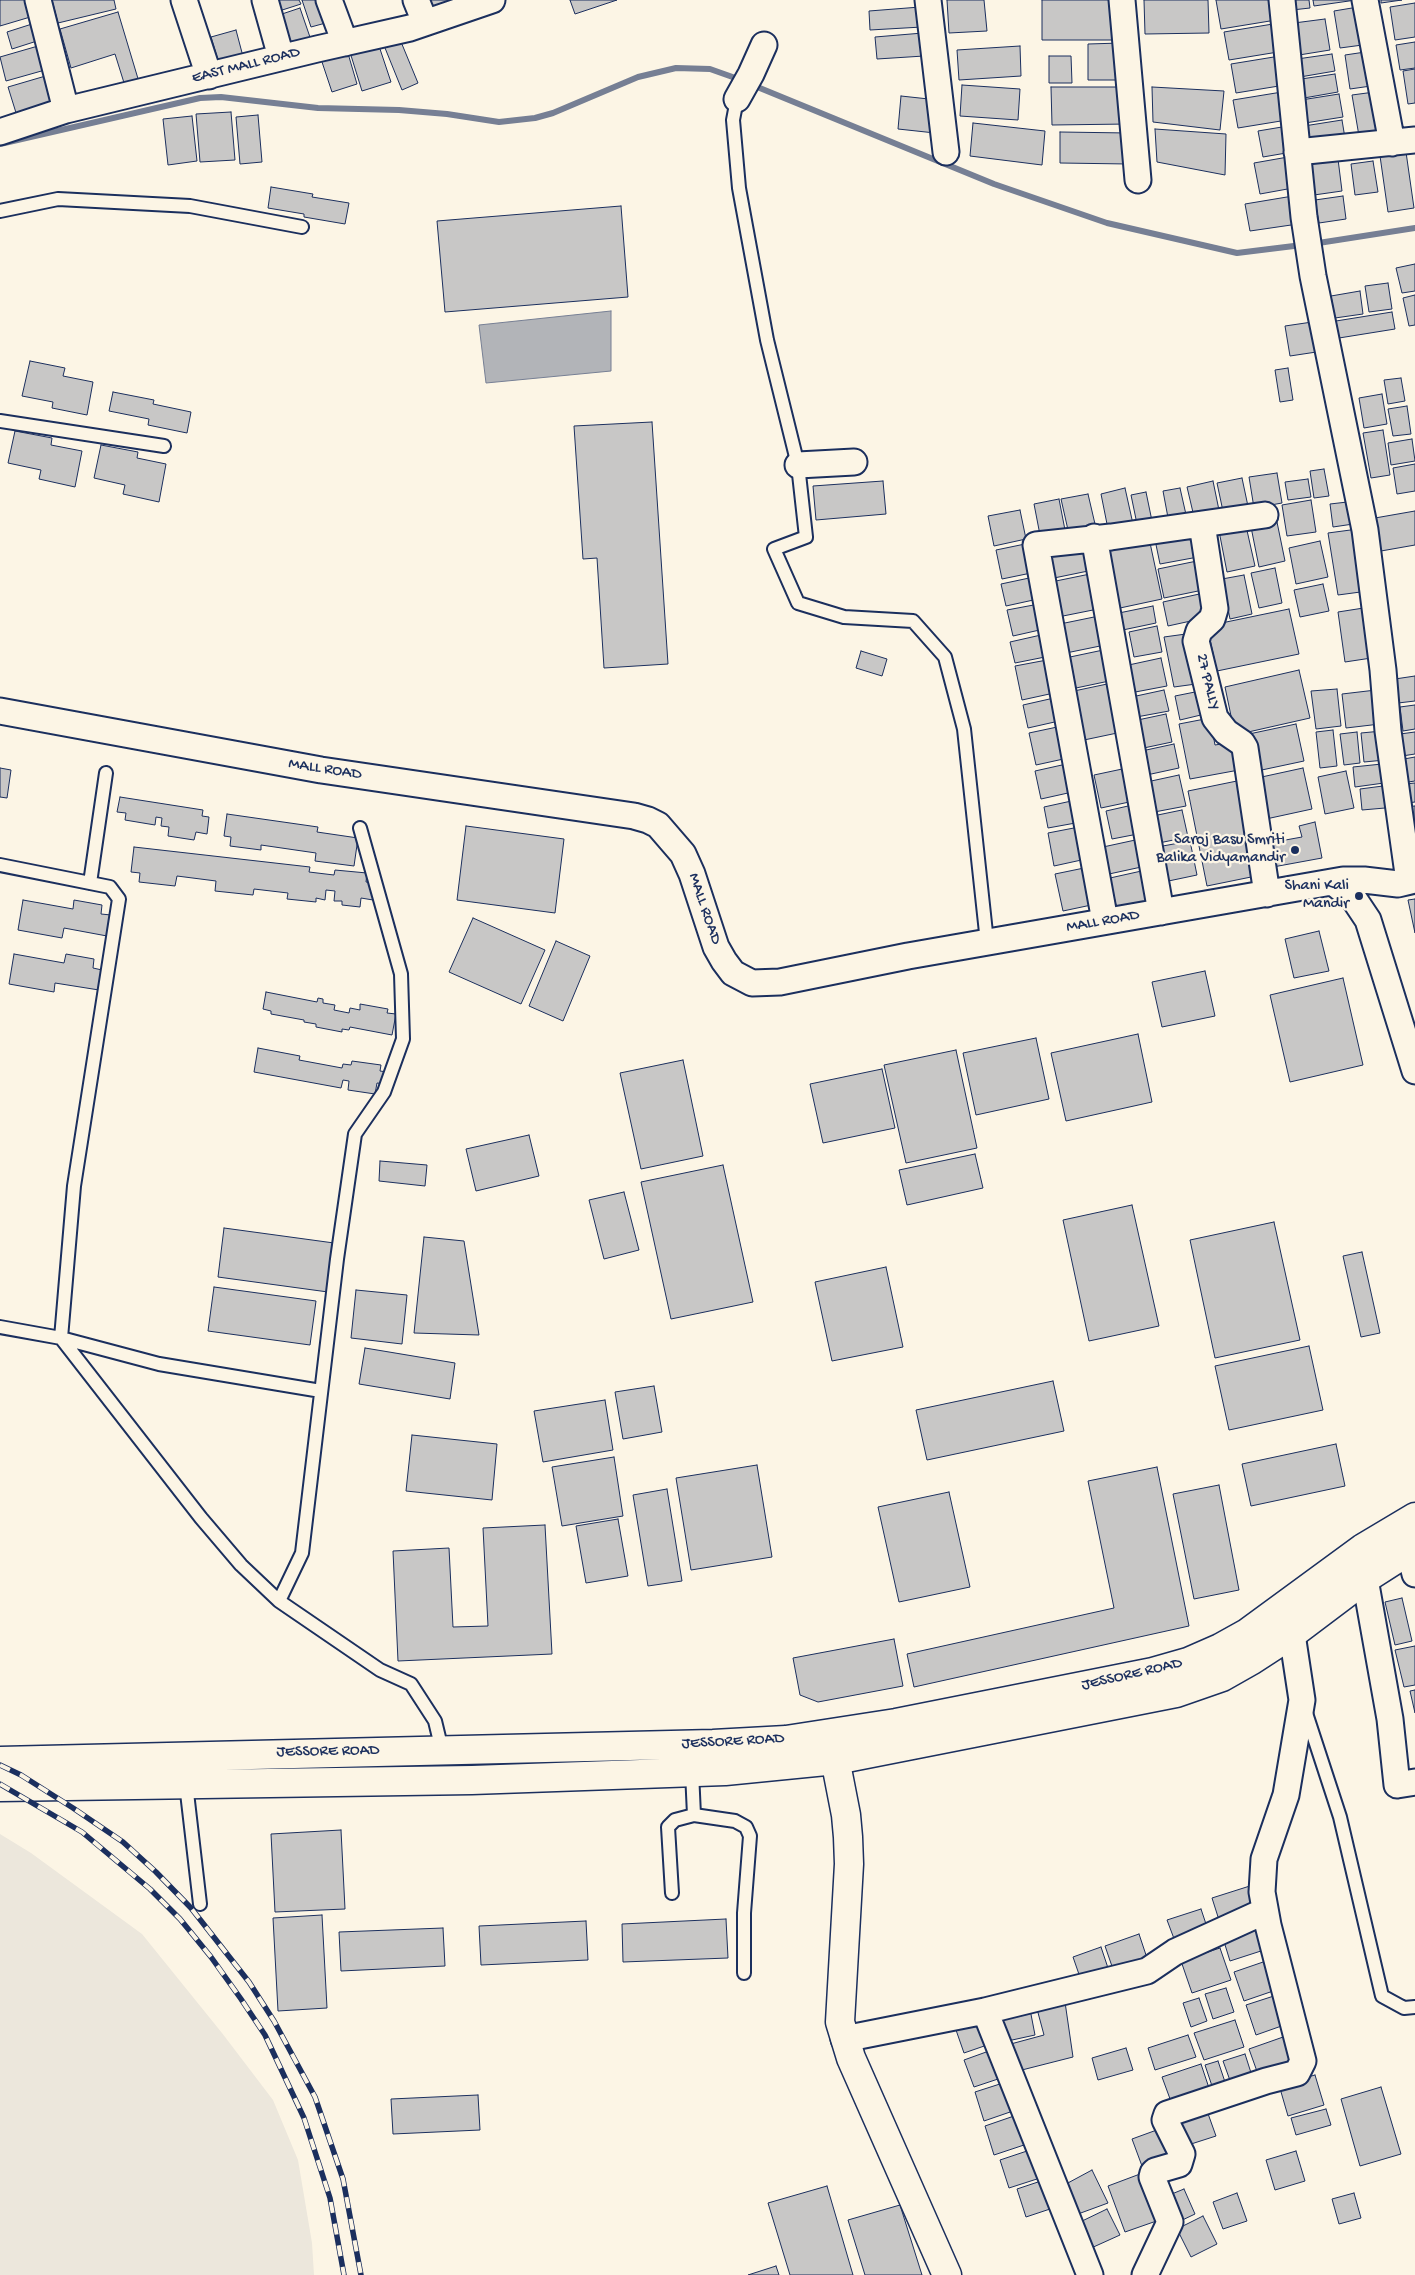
<!DOCTYPE html>
<style>
body{margin:0}
canvas{display:block;background:#fcf5e5}
</style>
<canvas width="1415" height="2275"></canvas>
<script>
const context = document.querySelector('canvas').getContext('2d');
context.lineJoin = 'round';
function paint(path, color) { context.fillStyle = color; context.fill(path, 'evenodd'); }
const poly = rows => new Path2D(rows.map(r => 'M' + r).join(''));
function trace(path, color, width, dash) { context.strokeStyle = color; context.lineWidth = width; context.lineCap = dash ? 'butt' : 'round'; context.setLineDash(dash || []); context.stroke(path); }
function write(font, color, halo, rows, align = 'center') {
  context.font = font + ' "Gochi Hand",sans-serif'; context.lineWidth = 4.5; context.setLineDash([]); context.textBaseline = 'middle'; context.strokeStyle = halo; context.fillStyle = color; for (const [text, x, y, turn = 0] of rows) {
    context.save(); context.translate(x, y); context.rotate((+turn || 0) * Math.PI / 180); context.textAlign = isNaN(turn) ? turn : align; if (halo) context.strokeText(text, 0, 0); context.fillText(text, 0, 0); context.restore();
  }
}
const built = poly([
 [0,1834,31,1853,142,1934,222,2033,273,2100,298,2160,312,2243,314,2275,0,2275]
]);
const water = poly([
 [611,311,611,371,486,383,479,325,611,311]
]);
const stream = poly([
 [750,84,994,184,1107,223,1237,253,1302,245],
 [0,144,200,98,221,97,318,108,399,110,447,114,499,122,535,118,553,113,638,77,676,68,710,69,741,80],
 [1312,244,1415,228]
]);
const building = poly([
 [0,0,32,0,37,15,0,26,0,0],
 [52,0,114,0,116,9,58,23,52,0],
 [272,0,299,0,301,4,276,12,272,0],
 [302,0,326,0,333,21,311,27,302,0],
 [423,0,450,0,452,6,428,14,423,0],
 [570,0,617,0,575,14,570,0],
 [947,0,984,0,987,31,949,33,947,0],
 [1042,0,1117,0,1118,40,1042,40,1042,0],
 [1144,0,1208,0,1209,33,1145,34,1144,0],
 [1216,0,1273,0,1276,20,1221,29,1216,0],
 [1290,0,1309,0,1310,8,1292,10,1290,0],
 [1313,0,1356,0,1314,6,1313,0],
 [1381,0,1402,0,1381,3,1381,0],
 [1415,3,1415,37,1395,40,1390,7,1415,3],
 [1364,6,1370,44,1340,48,1334,11,1364,6],
 [920,7,922,27,870,30,869,11,920,7],
 [300,8,312,43,287,51,276,16,300,8],
 [118,12,139,82,125,86,115,54,71,68,60,29,118,12],
 [1325,19,1330,50,1299,55,1294,23,1325,19],
 [32,24,37,41,12,49,7,32,32,24],
 [1273,24,1278,52,1229,60,1224,32,1273,24],
 [236,30,245,64,221,70,211,37,236,30],
 [923,33,924,56,877,59,875,37,923,33],
 [399,37,418,83,402,90,383,43,399,37],
 [377,40,391,82,362,91,349,49,377,40],
 [1415,42,1415,68,1400,70,1396,45,1415,42],
 [1121,43,1121,80,1088,80,1088,44,1121,43],
 [38,46,45,70,6,81,0,57,38,46],
 [1020,46,1021,76,959,80,957,50,1020,46],
 [347,50,357,84,332,92,321,59,347,50],
 [1372,51,1378,85,1350,89,1345,55,1372,51],
 [1332,54,1335,71,1300,77,1297,59,1332,54],
 [1049,56,1071,56,1072,83,1049,83,1049,56],
 [1280,56,1285,85,1236,93,1231,64,1280,56],
 [1415,69,1415,103,1408,104,1403,71,1415,69],
 [1335,74,1338,92,1304,98,1301,79,1335,74],
 [49,75,58,104,17,116,8,87,49,75],
 [962,85,1020,89,1018,120,960,116,962,85],
 [1051,87,1128,87,1128,124,1052,125,1051,87],
 [1152,87,1224,91,1220,130,1153,122,1152,87],
 [1382,91,1388,131,1359,136,1352,95,1382,91],
 [1282,92,1287,120,1238,128,1233,100,1282,92],
 [1339,94,1343,117,1305,123,1301,100,1339,94],
 [901,96,938,100,935,133,898,129,901,96],
 [231,112,235,160,200,162,196,114,231,112],
 [258,115,262,162,240,164,236,117,258,115],
 [192,116,197,161,168,165,163,119,192,116],
 [1342,120,1346,144,1307,150,1304,126,1342,120],
 [973,123,1045,131,1042,165,970,156,973,123],
 [1288,126,1292,152,1263,157,1258,131,1288,126],
 [1155,129,1226,134,1225,175,1157,162,1155,129],
 [1060,132,1128,133,1128,164,1060,163,1060,132],
 [1406,152,1414,208,1388,212,1380,156,1406,152],
 [1288,157,1293,188,1260,194,1254,163,1288,157],
 [1338,159,1342,191,1314,195,1309,164,1338,159],
 [1373,161,1378,192,1355,195,1351,164,1373,161],
 [271,187,313,194,312,197,349,203,345,224,304,217,304,214,268,208,271,187],
 [1293,196,1298,224,1250,231,1245,204,1293,196],
 [1343,196,1346,219,1319,223,1315,200,1343,196],
 [621,206,628,297,445,312,437,221,621,206],
 [1415,264,1415,291,1402,293,1396,268,1415,264],
 [1388,283,1392,309,1369,312,1365,286,1388,283],
 [1360,291,1363,314,1335,318,1331,296,1360,291],
 [1415,295,1415,325,1409,326,1403,298,1415,295],
 [1392,312,1395,329,1339,338,1336,321,1392,312],
 [1319,321,1323,351,1290,356,1285,326,1319,321],
 [30,361,65,368,63,376,93,382,87,415,52,408,53,402,22,396,30,361],
 [1288,368,1293,400,1280,402,1275,370,1288,368],
 [1401,378,1405,401,1388,404,1384,380,1401,378],
 [113,392,154,400,153,404,191,412,187,433,148,425,149,419,109,411,113,392],
 [1382,394,1387,424,1364,428,1359,398,1382,394],
 [1407,406,1411,434,1393,436,1388,409,1407,406],
 [652,422,668,664,604,668,597,558,583,559,574,426,652,422],
 [1383,430,1390,475,1371,478,1363,433,1383,430],
 [15,431,52,438,51,445,82,451,75,487,39,479,41,470,8,463,15,431],
 [1412,439,1415,461,1391,465,1388,443,1412,439],
 [101,445,138,452,137,458,166,464,159,502,123,494,125,485,94,478,101,445],
 [1415,464,1415,491,1397,494,1393,468,1415,464],
 [1324,469,1329,496,1314,498,1310,471,1324,469],
 [1277,473,1282,503,1254,508,1249,477,1277,473],
 [1242,478,1249,511,1224,516,1217,483,1242,478],
 [1308,479,1311,497,1288,500,1285,482,1308,479],
 [883,481,886,514,816,520,813,486,883,481],
 [1213,481,1220,515,1195,521,1187,487,1213,481],
 [1125,488,1133,524,1108,529,1101,494,1125,488],
 [1180,488,1187,519,1169,523,1163,491,1180,488],
 [1146,492,1152,521,1137,524,1131,495,1146,492],
 [1088,494,1095,524,1068,530,1061,499,1088,494],
 [1059,499,1065,530,1040,535,1034,504,1059,499],
 [1311,500,1316,532,1287,536,1282,505,1311,500],
 [1356,501,1360,523,1333,527,1330,504,1356,501],
 [1020,510,1026,539,994,546,988,516,1020,510],
 [1415,511,1415,545,1381,551,1375,518,1415,511],
 [1277,522,1285,561,1259,567,1251,527,1277,522],
 [1246,526,1255,566,1227,572,1219,531,1246,526],
 [1192,527,1198,557,1160,564,1154,535,1192,527],
 [1358,529,1368,591,1338,595,1328,533,1358,529],
 [1149,538,1162,599,1120,608,1107,547,1149,538],
 [1320,541,1328,577,1296,584,1289,548,1320,541],
 [1030,543,1036,572,1002,579,996,550,1030,543],
 [1088,545,1093,570,1054,578,1049,552,1088,545],
 [1197,561,1203,590,1164,598,1158,569,1197,561],
 [1275,568,1282,603,1259,608,1251,573,1275,568],
 [1095,573,1103,608,1058,617,1051,582,1095,573],
 [1244,575,1252,614,1230,619,1222,579,1244,575],
 [1034,577,1038,599,1006,606,1001,584,1034,577],
 [1323,584,1329,611,1300,617,1294,590,1323,584],
 [1204,593,1209,617,1168,626,1163,602,1204,593],
 [1039,604,1044,629,1013,636,1007,610,1039,604],
 [1153,606,1156,623,1118,631,1114,614,1153,606],
 [1370,607,1378,657,1345,662,1338,612,1370,607],
 [1289,609,1299,654,1217,671,1207,626,1289,609],
 [1099,616,1105,645,1066,653,1060,624,1099,616],
 [1157,626,1162,652,1134,657,1129,632,1157,626],
 [1186,634,1196,684,1174,687,1164,637,1186,634],
 [1041,635,1045,657,1015,663,1010,642,1041,635],
 [1108,649,1114,680,1076,688,1070,657,1108,649],
 [861,651,887,659,882,676,856,668,861,651],
 [1161,658,1167,686,1130,693,1124,666,1161,658],
 [1047,660,1054,693,1022,700,1015,666,1047,660],
 [1299,670,1310,718,1235,735,1225,687,1299,670],
 [1415,676,1415,701,1398,703,1395,679,1415,676],
 [1112,683,1122,732,1084,740,1074,691,1112,683],
 [1337,689,1341,726,1316,729,1311,691,1337,689],
 [1164,690,1169,711,1131,718,1127,698,1164,690],
 [1376,690,1380,724,1346,728,1342,694,1376,690],
 [1200,691,1205,714,1180,720,1175,696,1200,691],
 [1054,698,1059,721,1028,728,1023,705,1054,698],
 [1415,705,1415,729,1403,731,1400,707,1415,705],
 [1166,714,1172,742,1139,749,1133,721,1166,714],
 [1210,718,1215,745,1234,742,1239,770,1190,779,1179,724,1210,718],
 [1296,724,1304,761,1257,771,1249,734,1296,724],
 [1062,726,1068,758,1036,765,1029,733,1062,726],
 [1333,730,1337,766,1320,768,1316,732,1333,730],
 [1382,731,1385,760,1364,762,1361,733,1382,731],
 [1357,732,1360,763,1344,765,1340,734,1357,732],
 [1415,732,1415,754,1402,756,1400,734,1415,732],
 [1174,744,1179,768,1142,776,1137,752,1174,744],
 [1415,757,1415,781,1408,782,1404,759,1415,757],
 [1071,763,1077,791,1041,799,1035,771,1071,763],
 [1382,764,1384,783,1355,787,1353,767,1382,764],
 [0,768,11,770,7,798,0,797,0,768],
 [1127,768,1134,801,1101,808,1094,775,1127,768],
 [1303,768,1312,809,1266,819,1257,778,1303,768],
 [1346,771,1354,808,1325,814,1318,777,1346,771],
 [1179,775,1186,806,1149,813,1142,783,1179,775],
 [1237,781,1256,876,1207,886,1188,791,1237,781],
 [1415,783,1415,802,1407,803,1405,784,1415,783],
 [1383,786,1385,808,1362,810,1360,789,1383,786],
 [120,797,203,810,202,816,209,817,207,834,196,832,194,840,168,836,169,827,161,826,162,818,156,817,155,825,125,820,126,813,117,812,120,797],
 [1076,800,1081,822,1048,828,1044,807,1076,800],
 [1137,804,1143,833,1112,839,1106,811,1137,804],
 [1415,806,1415,824,1407,825,1405,807,1415,806],
 [1182,810,1188,837,1154,844,1148,817,1182,810],
 [227,814,318,827,317,832,358,838,354,866,315,861,316,853,261,845,261,850,230,846,231,837,224,836,227,814],
 [1315,822,1322,858,1273,867,1269,843,1302,837,1299,826,1315,822],
 [466,826,564,839,555,913,457,900,466,826],
 [1079,827,1086,859,1054,866,1048,833,1079,827],
 [1140,839,1146,866,1109,874,1103,847,1140,839],
 [1190,841,1197,875,1159,883,1152,848,1190,841],
 [134,847,310,867,309,872,334,875,335,870,367,873,366,882,374,883,373,900,361,898,360,907,342,905,342,901,334,901,335,891,326,890,325,900,316,898,316,902,287,899,288,893,254,889,253,895,215,891,216,881,177,876,175,886,139,882,140,873,131,872,134,847],
 [1089,867,1096,904,1063,911,1055,874,1089,867],
 [1146,870,1153,902,1117,910,1110,878,1146,870],
 [1415,899,1415,933,1408,900,1415,899],
 [23,900,73,909,74,900,102,905,101,914,111,915,107,936,64,928,62,938,18,930,23,900],
 [473,918,545,950,521,1004,449,972,473,918],
 [1319,931,1329,971,1294,978,1285,939,1319,931],
 [556,941,590,956,563,1021,529,1006,556,941],
 [14,954,64,963,66,954,94,959,93,968,102,970,99,990,55,983,54,992,9,984,14,954],
 [1205,971,1215,1016,1162,1027,1152,982,1205,971],
 [1343,978,1363,1065,1290,1082,1270,995,1343,978],
 [266,992,317,1002,318,998,323,999,323,1003,335,1005,334,1010,349,1013,350,1008,360,1010,360,1004,388,1009,387,1013,396,1014,392,1035,350,1027,349,1030,342,1029,342,1032,316,1027,316,1024,304,1022,304,1020,271,1014,271,1011,263,1009,266,992],
 [1138,1034,1152,1102,1066,1121,1051,1053,1138,1034],
 [1036,1038,1049,1099,976,1115,963,1053,1036,1038],
 [258,1048,300,1056,299,1060,342,1068,343,1064,351,1065,352,1061,381,1065,380,1071,387,1072,385,1084,377,1083,375,1094,348,1090,349,1081,343,1080,341,1088,254,1072,258,1048],
 [956,1050,977,1148,906,1163,884,1065,956,1050],
 [683,1060,703,1156,641,1169,620,1073,683,1060],
 [882,1069,895,1128,823,1143,810,1084,882,1069],
 [529,1135,539,1176,476,1191,466,1149,529,1135],
 [975,1154,983,1188,907,1205,899,1170,975,1154],
 [380,1161,427,1165,425,1186,379,1181,380,1161],
 [723,1165,753,1302,671,1319,641,1182,723,1165],
 [624,1192,639,1250,604,1259,589,1200,624,1192],
 [1132,1205,1159,1326,1089,1341,1063,1220,1132,1205],
 [1274,1222,1300,1340,1215,1358,1190,1240,1274,1222],
 [224,1228,334,1243,328,1292,218,1277,224,1228],
 [424,1237,464,1241,479,1335,414,1333,424,1237],
 [1362,1252,1380,1333,1361,1337,1343,1256,1362,1252],
 [886,1267,903,1347,832,1361,815,1282,886,1267],
 [214,1287,316,1301,310,1345,208,1331,214,1287],
 [356,1290,407,1295,402,1344,351,1338,356,1290],
 [1309,1346,1323,1410,1229,1430,1215,1366,1309,1346],
 [365,1348,455,1363,450,1399,359,1384,365,1348],
 [1053,1381,1064,1431,927,1460,916,1410,1053,1381],
 [654,1386,662,1432,623,1439,615,1392,654,1386],
 [605,1400,613,1450,543,1462,534,1411,605,1400],
 [412,1435,497,1444,492,1500,406,1491,412,1435],
 [1336,1444,1345,1486,1251,1506,1242,1464,1336,1444],
 [614,1457,623,1516,562,1526,552,1467,614,1457],
 [757,1465,772,1557,691,1570,676,1478,757,1465],
 [1157,1467,1189,1626,914,1687,907,1654,1114,1608,1088,1481,1157,1467],
 [1219,1485,1239,1590,1194,1599,1173,1494,1219,1485],
 [667,1489,682,1581,648,1586,633,1495,667,1489],
 [949,1492,970,1587,899,1602,878,1507,949,1492],
 [618,1519,628,1576,586,1583,576,1526,618,1519],
 [545,1525,552,1654,398,1661,393,1551,449,1548,453,1627,488,1626,483,1528,545,1525],
 [1402,1598,1412,1641,1395,1645,1385,1602,1402,1598],
 [894,1639,903,1686,818,1702,800,1695,793,1658,894,1639],
 [1415,1646,1415,1685,1404,1687,1395,1650,1415,1646],
 [1415,1690,1415,1713,1410,1691,1415,1690],
 [341,1830,345,1909,275,1912,271,1834,341,1830],
 [1253,1885,1261,1906,1219,1920,1212,1898,1253,1885],
 [1201,1909,1209,1933,1176,1944,1167,1920,1201,1909],
 [322,1915,327,2008,278,2011,273,1918,322,1915],
 [726,1919,728,1958,623,1962,622,1924,726,1919],
 [1253,1920,1264,1950,1230,1961,1222,1935,1253,1920],
 [586,1921,588,1960,481,1965,479,1926,586,1921],
 [443,1928,445,1966,341,1971,339,1932,443,1928],
 [1139,1934,1149,1964,1115,1975,1105,1946,1139,1934],
 [1101,1947,1110,1974,1082,1983,1073,1957,1101,1947],
 [1220,1948,1231,1980,1192,1993,1181,1961,1220,1948],
 [1269,1960,1279,1989,1244,2001,1234,1972,1269,1960],
 [1226,1988,1234,2012,1213,2019,1205,1994,1226,1988],
 [1280,1994,1290,2023,1256,2035,1246,2005,1280,1994],
 [1199,1998,1207,2021,1191,2027,1183,2003,1199,1998],
 [1065,2002,1073,2057,1014,2072,1007,2045,1044,2035,1037,2009,1065,2002],
 [1029,2004,1035,2035,1003,2042,996,2011,1029,2004],
 [1235,2020,1244,2047,1204,2060,1194,2033,1235,2020],
 [982,2021,990,2044,964,2053,956,2030,982,2021],
 [1188,2035,1196,2057,1155,2070,1148,2048,1188,2035],
 [1286,2036,1296,2064,1259,2077,1249,2049,1286,2036],
 [1126,2048,1133,2070,1098,2080,1092,2058,1126,2048],
 [989,2051,998,2079,974,2087,964,2060,989,2051],
 [1245,2054,1253,2079,1232,2086,1223,2061,1245,2054],
 [1218,2061,1227,2088,1214,2092,1205,2065,1218,2061],
 [1201,2064,1211,2094,1173,2107,1162,2077,1201,2064],
 [1315,2075,1324,2105,1288,2116,1279,2085,1315,2075],
 [1003,2083,1013,2111,984,2121,975,2092,1003,2083],
 [1381,2087,1401,2154,1360,2166,1341,2099,1381,2087],
 [478,2095,480,2130,393,2134,391,2099,478,2095],
 [1206,2108,1216,2136,1188,2145,1179,2117,1206,2108],
 [1326,2109,1331,2125,1296,2135,1291,2118,1326,2109],
 [1017,2115,1027,2144,994,2155,985,2126,1017,2115],
 [1165,2127,1175,2154,1142,2166,1132,2139,1165,2127],
 [1030,2150,1040,2178,1009,2188,1000,2160,1030,2150],
 [1296,2151,1305,2181,1275,2190,1266,2160,1296,2151],
 [1092,2170,1108,2203,1078,2214,1066,2184,1092,2170],
 [1148,2171,1165,2218,1125,2232,1108,2186,1148,2171],
 [1044,2180,1053,2208,1026,2217,1017,2189,1044,2180],
 [827,2186,853,2275,790,2275,768,2203,827,2186],
 [1184,2189,1195,2214,1174,2224,1162,2198,1184,2189],
 [1237,2193,1247,2221,1223,2229,1213,2202,1237,2193],
 [1354,2193,1361,2218,1339,2224,1332,2199,1354,2193],
 [900,2205,922,2275,865,2275,848,2220,900,2205],
 [1107,2209,1120,2235,1089,2249,1078,2223,1107,2209],
 [1203,2216,1217,2244,1191,2257,1177,2229,1203,2216],
 [776,2266,779,2275,748,2275,776,2266]
]);
const service = poly([
 [737,99,733,120,739,188,767,340,798,465,806,537,774,549,798,603,844,617,913,621,945,657,964,729,987,942],
 [0,211,58,199,190,206,302,227],
 [0,421,164,446],
 [360,828,401,974,403,1039,384,1092,355,1134,337,1259,302,1553,279,1601,380,1670,411,1684,435,1721,442,1750],
 [0,865,110,887,119,899,74,1186,61,1338,201,1518,241,1565,279,1601],
 [90,883,106,773],
 [0,1327,61,1338,159,1364,321,1391],
 [1305,1710,1340,1817,1382,1996,1404,2008,1415,2007],
 [692,1772,694,1815,735,1821,746,1827,750,1836,744,1913,744,1973],
 [186,1784,200,1904],
 [672,1893,668,1827,675,1820,694,1815]
]);
const minor = poly([
 [38,0,66,110],
 [184,0,209,76],
 [265,0,281,57],
 [329,0,345,43],
 [416,0,425,22],
 [928,0,946,152],
 [1122,0,1138,180],
 [1282,0,1304,217,1313,276,1365,530,1383,670,1388,731,1409,881],
 [1365,0,1392,143],
 [737,99,751,74,764,45],
 [0,132,66,110,317,49,410,28,492,0],
 [1297,152,1415,140],
 [798,465,854,462],
 [1202,524,1215,609,1212,619,1199,631,1196,641,1215,718,1226,732,1242,743,1245,748,1267,894],
 [1094,537,1161,912],
 [0,711,321,770,634,816,648,820,658,825,683,854,692,874,716,947,724,961,733,973,752,983,780,982,908,956,1343,880,1364,880,1398,884,1415,880],
 [1333,882,1354,899,1368,920,1415,1071],
 [1105,921,1036,545,1111,537,1265,515],
 [1409,1550,1415,1574],
 [1365,1579,1390,1719,1397,1785,1415,1782],
 [985,2011,1090,2275],
 [844,2039,985,2011,1147,1971,1175,1952,1265,1911],
 [1145,2275,1170,2222,1152,2177,1153,2173,1155,2171,1179,2164,1182,2154,1165,2120,1167,2114,1266,2081,1297,2073,1303,2061,1268,1925,1262,1892,1264,1859,1286,1795,1302,1700,1292,1634]
]);
const tertiary = poly([
 [831,1738,846,1815,848,1837,849,1864,840,2022,851,2058,947,2275]
]);
const primary = poly([
 [0,1761,713,1744,786,1740,896,1723,1153,1672,1188,1662,1220,1648,1247,1633,1363,1548,1415,1517],
 [0,1787,472,1780,725,1771,836,1760,1176,1693,1222,1677,1252,1660,1292,1634,1365,1579,1415,1547]
]);
const rail = poly([
 [0,1765,21,1775,73,1808,123,1842,156,1872,191,1908,249,1982,274,2021,315,2097,343,2179,361,2275],
 [0,1784,82,1832,150,1889,180,1919,211,1957,241,1999,265,2035,304,2118,330,2198,344,2275]
]);
const markers = [
 [1295,850,5,"#1b2f5e"],
 [1359,896,5,"#1b2f5e"]
];
const streetNames = [
 ["EAST MALL ROAD",246,66,-14],
 ["27 PALLY",1207,682,76],
 ["MALL ROAD",325,770,9],
 ["MALL ROAD",704,909,71],
 ["MALL ROAD",1103,922,-10],
 ["JESSORE ROAD",1132,1675,-13],
 ["JESSORE ROAD",733,1742,-3],
 ["JESSORE ROAD",328,1752,-1]
];
const poiNames = [
 ["Saroj Basu Smriti",1285,841],
 ["Balika Vidyamandir",1285,859],
 ["Shani Kali",1349,887],
 ["Mandir",1349,905]
];
paint(built, '#ece7dc');
paint(water, '#b2b4b8');
trace(water, '#767f94', 1);
trace(stream, '#767f94', 6);
paint(building, '#c8c7c6');
trace(building, '#1b2f5e', 1);
trace(service, '#1b2f5e', 16);
trace(minor, '#1b2f5e', 29);
trace(tertiary, '#1b2f5e', 31);
trace(primary, '#1b2f5e', 31);
trace(service, '#fcf5e5', 12);
trace(minor, '#fcf5e5', 25);
trace(tertiary, '#fcf5e5', 28);
trace(primary, '#fcf5e5', 28);
trace(rail, '#1b2f5e', 5.5);
trace(rail, '#fcf5e5', 4, [11]);
for (const [x, y, r, color] of markers) { const dot = new Path2D(); dot.arc(x, y, r, 0, 2 * Math.PI); context.fillStyle = color; context.fill(dot); trace(dot, '#fcf5e5', 2); }
write('16px', '#1b2f5e', '#fcf5e5', streetNames);
write('16px', '#1b2f5e', '#fcf5e5', poiNames, 'right');
</script>
